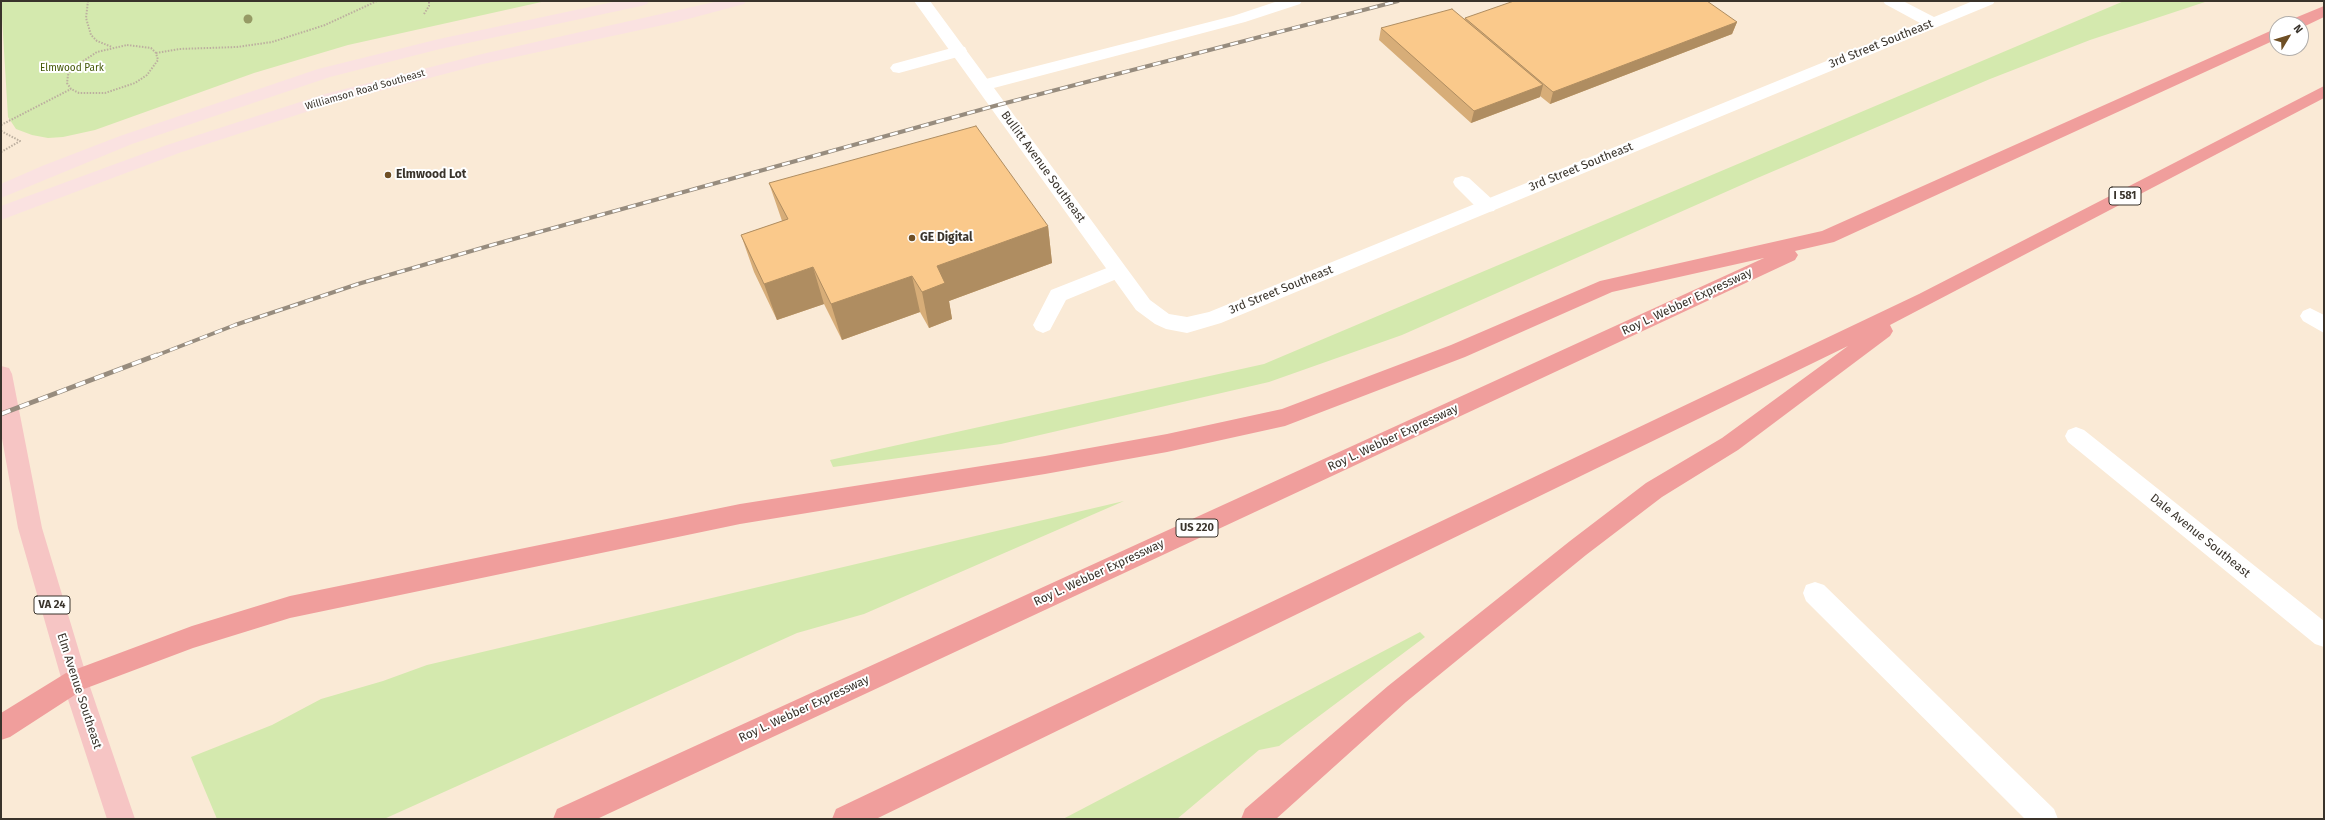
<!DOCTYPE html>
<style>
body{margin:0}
#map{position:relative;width:2325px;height:820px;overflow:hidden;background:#faead6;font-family:"Fira Sans",sans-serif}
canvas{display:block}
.frame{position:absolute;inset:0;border:2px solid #39332b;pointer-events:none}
.north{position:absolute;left:2269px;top:16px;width:40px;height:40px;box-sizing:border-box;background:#fff;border:1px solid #b0adaa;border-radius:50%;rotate:52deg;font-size:11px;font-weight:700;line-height:16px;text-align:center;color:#39332b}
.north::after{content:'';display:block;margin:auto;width:14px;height:18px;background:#6f4f25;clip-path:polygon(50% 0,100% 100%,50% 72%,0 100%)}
</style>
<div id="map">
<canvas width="2325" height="820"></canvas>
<div class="frame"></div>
<div class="north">N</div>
</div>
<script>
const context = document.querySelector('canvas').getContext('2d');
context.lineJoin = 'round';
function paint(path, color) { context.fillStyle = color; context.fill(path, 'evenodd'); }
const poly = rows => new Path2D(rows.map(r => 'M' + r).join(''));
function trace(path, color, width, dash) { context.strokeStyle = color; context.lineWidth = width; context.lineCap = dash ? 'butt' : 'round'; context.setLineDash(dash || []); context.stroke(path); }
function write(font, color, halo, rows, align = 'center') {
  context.font = font + ' "Fira Sans",sans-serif'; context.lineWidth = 4; context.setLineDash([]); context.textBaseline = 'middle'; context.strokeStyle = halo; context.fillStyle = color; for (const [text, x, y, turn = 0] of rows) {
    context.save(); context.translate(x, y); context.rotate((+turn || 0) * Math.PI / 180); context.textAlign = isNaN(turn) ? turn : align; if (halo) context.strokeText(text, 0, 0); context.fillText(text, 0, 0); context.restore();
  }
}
const green = poly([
 [1,1,546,1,348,45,254,73,95,130,63,137,48,138,32,135,16,129,8,117],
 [2124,1,2208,1,2090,40,1990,79,1755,179,1402,335,1269,382,1001,444,833,467,830,460,1264,364],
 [1124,501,864,614,797,633,384,819,217,819,191,757,272,725,321,699,383,681,427,665],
 [1420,632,1425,637,1279,746,1259,750,1177,819,1063,819]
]);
const path = poly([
 [88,1,86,18,91,35,97,41,112,47],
 [424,14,429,6,429,1],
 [127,45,151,48,156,53,158,60,147,75,135,83,105,93,79,93,71,89,67,83,68,75,74,67,97,52,127,45],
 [156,53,179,49,237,47,272,42,325,25,377,1],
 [1,125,71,89],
 [1,131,20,141,1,152]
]);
const service = poly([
 [1278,1,1302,1,1300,4,1245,22,990,89,984,90,978,89,975,85,978,81,1233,16,1278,1],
 [959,46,965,47,967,51,965,55,899,73,893,72,890,68,893,64,959,46],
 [1462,176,1469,178,1494,201,1497,206,1494,211,1487,212,1480,211,1455,186,1453,182,1455,178,1462,176],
 [1117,264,1124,266,1127,271,1124,276,1066,300,1050,330,1043,333,1036,330,1033,325,1051,290,1117,264],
 [2310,308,2324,315,2324,333,2303,321,2300,316,2303,311,2310,308],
 [1815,582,1824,585,2054,809,2058,819,2025,819,1806,601,1803,593,1806,585,1815,582]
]);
const minor = poly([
 [914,1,930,1,1150,300,1169,314,1187,317,1209,312,1920,23,1885,4,1883,1,1903,1,1934,17,1973,1,1995,1,1993,4,1221,323,1187,333,1166,329,1155,324,1136,310,914,1],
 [2076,427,2084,430,2324,621,2324,647,2315,644,2068,442,2065,436,2068,430,2076,427]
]);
const secondary = poly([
 [618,1,649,1,647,4,641,6,440,49,330,77,132,144,1,198,1,184,42,166,120,136,318,69,439,39,618,1],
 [719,1,746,1,744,4,677,22,483,64,337,102,179,153,1,220,1,206,167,145,325,94,482,54,719,1]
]);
const primary = poly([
 [1,366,9,368,12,374,42,528,88,681,135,819,107,819,62,681,18,528,1,433,1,366]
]);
const motorway = poly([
 [2324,6,2324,17,2301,28,2301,24,2288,24,2290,20,2324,6],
 [2277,28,2277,39,1834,242,1795,251,1798,255,1795,260,597,819,553,819,557,809,1764,258,1612,292,1465,357,1285,426,1167,452,1045,474,740,524,290,618,193,648,84,689,10,737,1,740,1,713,66,673,192,626,290,596,740,504,1045,456,1167,434,1282,409,1451,345,1600,281,1822,231,2277,28],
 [2324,86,2324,98,1890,325,1893,331,1890,336,1738,450,1662,497,1586,555,1406,702,1276,819,1241,819,1245,809,1388,686,1570,541,1646,483,1722,438,1848,346,876,819,832,819,836,809,1919,294,2324,86]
]);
const railFar1 = poly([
 [155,356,235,325,358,284,492,245,998,105,1398,1]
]);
const rail = poly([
 [1,414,157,355]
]);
const trees = [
 [248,19]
];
const wall = poly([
 [1465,18,1737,22,1732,34,1550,104,1540,96,1540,97,1471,123,1379,40,1381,28,1464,19],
 [769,183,1048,226,1052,263,949,301,952,319,929,328,920,312,842,340,824,304,777,320,754,272,741,235,782,221]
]);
const shadedWall = poly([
 [1737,22,1732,34,1550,104,1553,92],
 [1543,85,1540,97,1471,123,1474,111],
 [1048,226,1052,263,949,301,952,319,929,328,922,292,937,266],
 [813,267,824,304,777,320,764,284],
 [912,276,920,312,842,340,831,304]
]);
const building = poly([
 [1514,1,1707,1,1737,22,1553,92,1465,18,1514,1],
 [1452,9,1543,85,1474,111,1381,28,1452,9],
 [976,126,1048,226,937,266,945,283,922,292,912,276,831,304,813,267,764,284,741,235,788,219,769,183,976,126]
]);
const markers = [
 [388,175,4,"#6f4f25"],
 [912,238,4,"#6f4f25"]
];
const farParknames = [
 ["Elmwood Park",72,68]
];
const farStreetnames = [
 ["Williamson Road Southeast",365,90,-16]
];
const shields = [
 [2125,196,32],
 [1197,528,42],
 [52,605,36]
];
const shieldNames = [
 ["I 581",2125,196],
 ["US 220",1197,528],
 ["VA 24",52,605]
];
const streetNames = [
 ["3rd Street Southeast",1881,44,-22],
 ["Bullitt Avenue Southeast",1043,167,54],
 ["3rd Street Southeast",1581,167,-22],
 ["3rd Street Southeast",1281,290,-22],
 ["Roy L. Webber Expressway",1687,302,-25],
 ["Roy L. Webber Expressway",1393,438,-25],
 ["Dale Avenue Southeast",2200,536,39],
 ["Roy L. Webber Expressway",1099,573,-25],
 ["Elm Avenue Southeast",79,691,72],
 ["Roy L. Webber Expressway",804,709,-25]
];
const poiNames = [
 ["Elmwood Lot",396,175],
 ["GE Digital",920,238]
];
paint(green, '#d4e9ae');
trace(path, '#bcaf9f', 2, [1.5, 1.5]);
paint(service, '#fff');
paint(minor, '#fff');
paint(secondary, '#fae2e1');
paint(primary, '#f6c5c4');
paint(motorway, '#f09e9c');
trace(railFar1, '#978c7e', 4);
trace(rail, '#978c7e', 5);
trace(railFar1, '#fff', 2.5, [8]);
trace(rail, '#fff', 3.5, [10]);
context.fillStyle = '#969a65';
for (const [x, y] of trees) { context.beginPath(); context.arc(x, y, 4.5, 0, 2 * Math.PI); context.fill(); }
paint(wall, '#d7ad78');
paint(shadedWall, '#af8d61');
paint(building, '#fac98b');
trace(building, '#af8d61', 1);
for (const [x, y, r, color] of markers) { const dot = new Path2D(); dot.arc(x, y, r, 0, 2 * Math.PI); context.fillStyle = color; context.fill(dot); trace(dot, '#fff', 1.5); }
write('10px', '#445808', '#fff', farParknames);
write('10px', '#39332b', '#fff', farStreetnames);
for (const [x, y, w] of shields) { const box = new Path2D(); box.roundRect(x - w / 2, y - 9, w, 18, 3); context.fillStyle = '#fff'; context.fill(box); trace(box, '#39332b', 1); }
write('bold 11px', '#39332b', null, shieldNames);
write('12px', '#39332b', '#fff', streetNames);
write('bold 12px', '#39332b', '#fff', poiNames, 'left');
</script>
